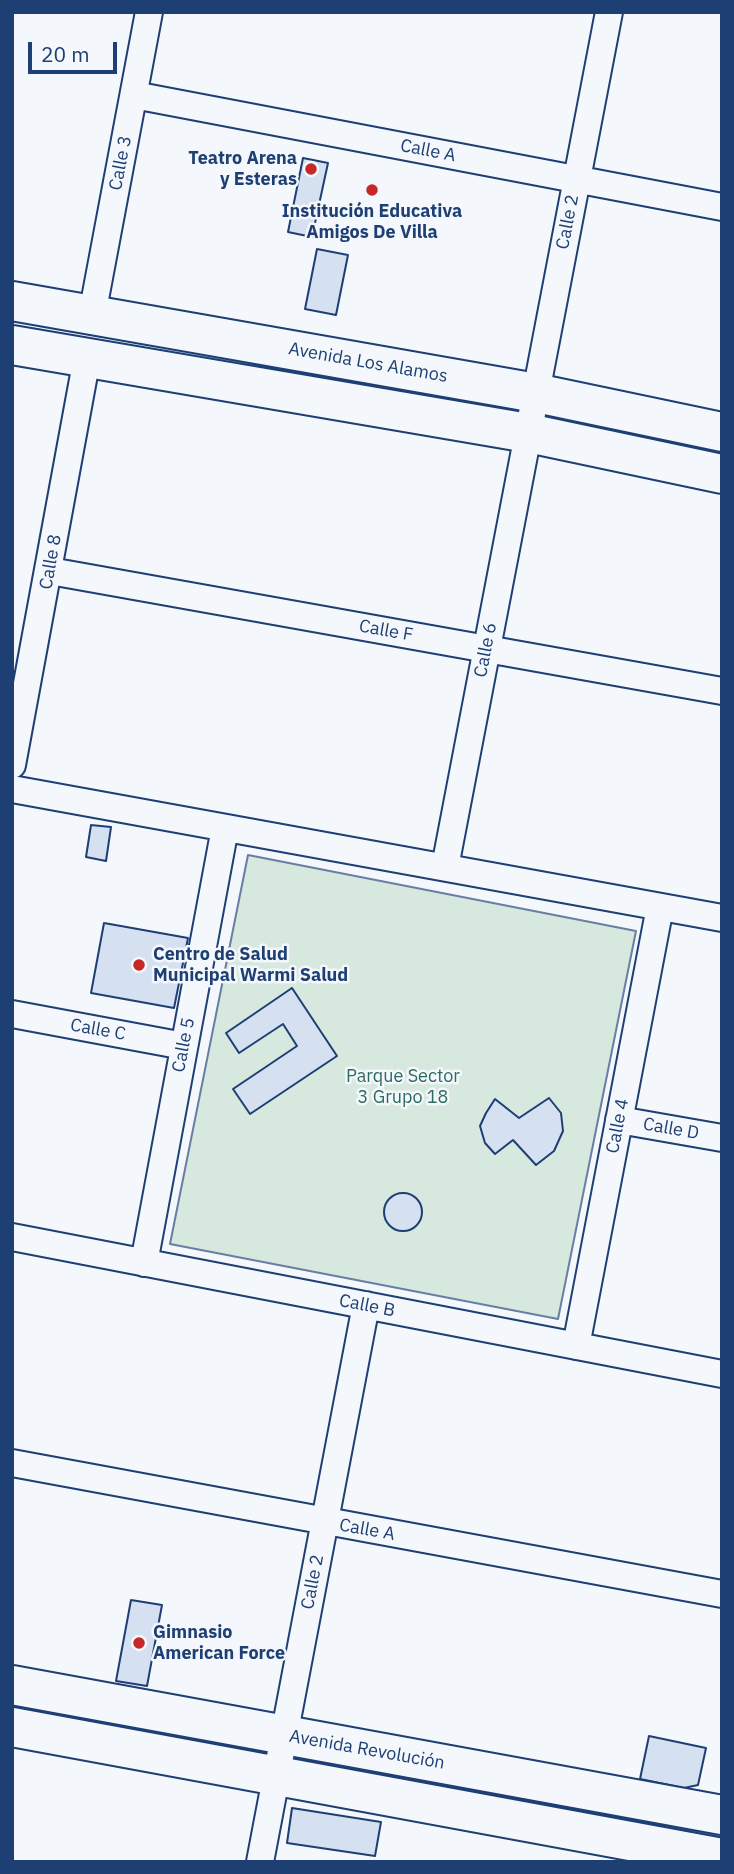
<!DOCTYPE html>
<meta charset="utf-8">
<style>
body{margin:0}
#map{position:relative;width:734px;height:1874px;overflow:hidden;background:#f4f7fb;font-family:"IBM Plex Sans",sans-serif}
canvas{display:block}
.frame{position:absolute;inset:0;border:14px solid #1d3f73;pointer-events:none}
.scale{position:absolute;left:28px;top:42px;width:89px;height:32px;box-sizing:border-box;border:4px solid #1d3f73;border-top:0;padding-left:9px;font-size:21px;line-height:24px;white-space:nowrap;color:#1d3f73;-webkit-text-stroke:5px #f4f7fb;paint-order:stroke}
</style>
<div id="map">
<canvas width="734" height="1874"></canvas>
<div class="frame"></div>
<div class="scale">20 m</div>
</div>
<script>
const context = document.querySelector('canvas').getContext('2d');
context.lineJoin = 'round';
function paint(path, color) { context.fillStyle = color; context.fill(path, 'evenodd'); }
const poly = rows => new Path2D(rows.map(r => 'M' + r).join(''));
function trace(path, color, width, dash) { context.strokeStyle = color; context.lineWidth = width; context.lineCap = dash ? 'butt' : 'round'; context.setLineDash(dash || []); context.stroke(path); }
function write(font, color, halo, rows, align = 'center') {
  context.font = font + ' "IBM Plex Sans",sans-serif'; context.lineWidth = 5; context.setLineDash([]); context.textBaseline = 'middle'; context.strokeStyle = halo; context.fillStyle = color; for (const [text, x, y, turn = 0] of rows) {
    context.save(); context.translate(x, y); context.rotate((+turn || 0) * Math.PI / 180); context.textAlign = isNaN(turn) ? turn : align; if (halo) context.strokeText(text, 0, 0); context.fillText(text, 0, 0); context.restore();
  }
}
const green = poly([
 [248,855,636,931,558,1319,170,1244,248,855]
]);
const building = poly([
 [303,158,328,163,312,237,288,232,303,158],
 [317,249,348,255,336,315,305,309,317,249],
 [91,825,111,827,106,861,86,857,91,825],
 [104,923,188,938,174,1008,91,993,104,923],
 [292,988,337,1056,250,1114,233,1089,297,1046,283,1024,239,1053,226,1033,292,988],
 [549,1098,561,1113,563,1131,554,1151,536,1165,513,1140,495,1154,485,1143,480,1126,486,1113,495,1099,519,1118,549,1098],
 '384 1212a19 19 0 1 1 38 0a19 19 0 1 1-38 0Z',
 [131,1600,162,1605,147,1686,116,1681,131,1600],
 [649,1736,706,1748,698,1785,684,1788,640,1779,649,1736],
 [292,1808,381,1822,375,1856,287,1843,292,1808]
]);
const street = poly([
 [134,95,722,207],
 [92,315,149,12],
 [50,571,722,691],
 [12,765,87,358],
 [12,789,722,918],
 [445,867,609,12],
 [12,1014,184,1046],
 [619,1120,722,1138],
 [12,1237,722,1374],
 [144,1263,225,828],
 [576,1346,660,907],
 [12,1463,722,1594],
 [260,1862,366,1305]
]);
const secondary = poly([
 [12,301,536,393,722,432],
 [12,345,528,433,722,474],
 [12,1685,722,1815],
 [12,1727,722,1858]
]);
const markers = [
 [311,169,7,"#c62828"],
 [372,190,7,"#c62828"],
 [139,965,7,"#c62828"],
 [139,1643,7,"#c62828"]
];
const streetNames = [
 ["Calle A",428,151,11],
 ["Calle 3",121,163,-79],
 ["Calle 2",568,222,-79],
 ["Avenida Los Alamos",368,363,10],
 ["Calle 8",51,562,-80],
 ["Calle F",386,631,10],
 ["Calle 6",486,650,-79],
 ["Calle C",98,1030,10],
 ["Calle 5",184,1045,-79],
 ["Calle 4",618,1126,-79],
 ["Calle D",671,1129,10],
 ["Calle B",367,1306,11],
 ["Calle A",367,1530,10],
 ["Calle 2",313,1582,-79],
 ["Avenida Revolución",367,1750,10]
];
const poiNames = [
 ["Teatro Arena",297,159,"right"],
 ["y Esteras",297,180,"right"],
 ["Institución Educativa",372,212,"center"],
 ["Amigos De Villa",372,233,"center"],
 ["Centro de Salud",153,955],
 ["Municipal Warmi Salud",153,976],
 ["Gimnasio",153,1633],
 ["American Force",153,1654]
];
const parkNames = [
 ["Parque Sector",403,1077],
 ["3 Grupo 18",403,1098]
];
paint(green, '#d7e8df');
trace(green, '#687fa3', 2);
paint(building, '#d5e0f0');
trace(building, '#1d3f73', 2);
trace(street, '#1d3f73', 30);
trace(secondary, '#1d3f73', 42);
trace(street, '#f4f7fb', 26);
trace(secondary, '#f4f7fb', 38);
for (const [x, y, r, color] of markers) { const dot = new Path2D(); dot.arc(x, y, r, 0, 2 * Math.PI); context.fillStyle = color; context.fill(dot); trace(dot, '#f4f7fb', 2.5); }
write('18px', '#1d3f73', '#f4f7fb', streetNames);
write('bold 18px', '#1d3f73', '#f4f7fb', poiNames, 'left');
write('18px', '#2c6c60', '#f4f7fb', parkNames);
</script>
